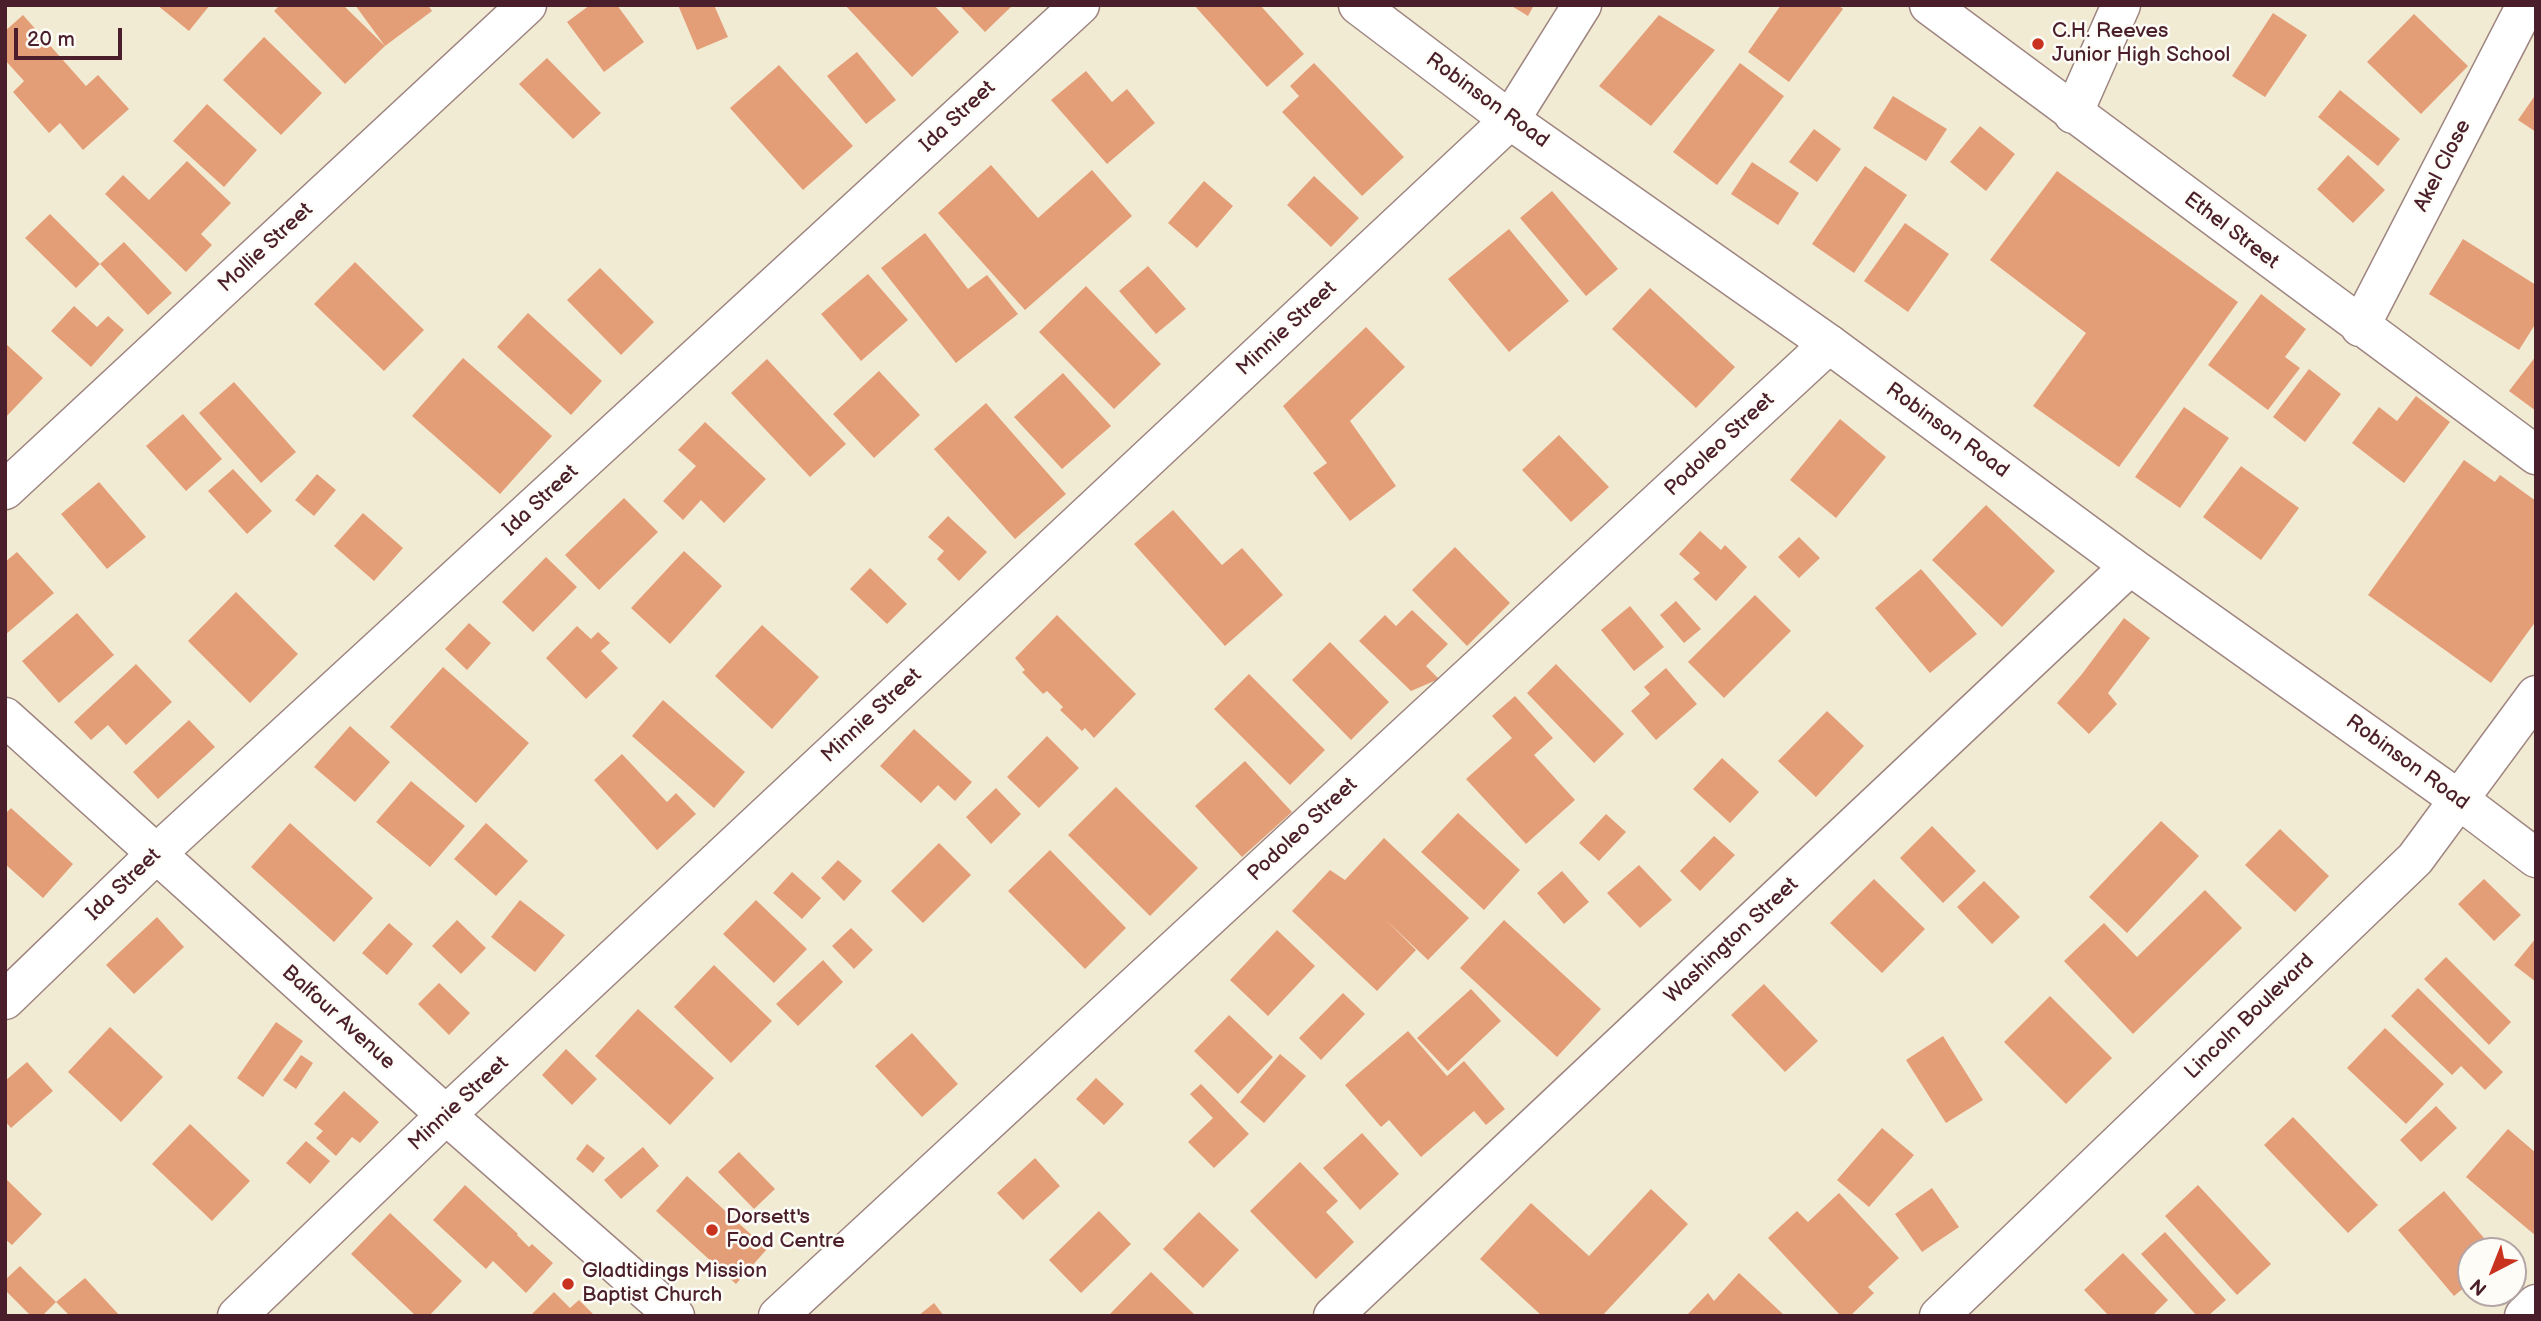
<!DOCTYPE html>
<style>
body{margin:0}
#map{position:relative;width:2541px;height:1321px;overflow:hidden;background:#f2ebd4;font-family:"Balsamiq Sans",sans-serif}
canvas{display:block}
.frame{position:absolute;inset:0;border:7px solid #4a1f2b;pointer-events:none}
.north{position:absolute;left:2457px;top:1237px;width:70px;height:70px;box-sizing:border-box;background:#fdfcf7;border:2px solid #b5a4a5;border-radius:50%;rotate:222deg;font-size:19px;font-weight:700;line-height:28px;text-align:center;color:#4a1f2b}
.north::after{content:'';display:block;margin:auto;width:24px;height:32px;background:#c8321e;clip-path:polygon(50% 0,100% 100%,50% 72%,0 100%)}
.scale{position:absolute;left:14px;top:28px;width:108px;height:32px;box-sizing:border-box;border:4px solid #4a1f2b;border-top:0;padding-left:9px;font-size:21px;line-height:24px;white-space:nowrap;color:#4a1f2b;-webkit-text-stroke:5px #fdfcf7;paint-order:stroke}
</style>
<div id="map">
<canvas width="2541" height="1321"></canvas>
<div class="frame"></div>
<div class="north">N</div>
<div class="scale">20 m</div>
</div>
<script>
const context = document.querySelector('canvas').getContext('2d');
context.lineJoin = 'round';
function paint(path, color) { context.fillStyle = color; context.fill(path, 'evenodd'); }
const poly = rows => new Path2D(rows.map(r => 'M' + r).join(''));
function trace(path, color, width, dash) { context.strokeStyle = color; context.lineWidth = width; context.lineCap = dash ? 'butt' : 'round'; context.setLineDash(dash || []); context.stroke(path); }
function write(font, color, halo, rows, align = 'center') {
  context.font = font + ' "Balsamiq Sans",sans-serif'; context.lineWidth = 5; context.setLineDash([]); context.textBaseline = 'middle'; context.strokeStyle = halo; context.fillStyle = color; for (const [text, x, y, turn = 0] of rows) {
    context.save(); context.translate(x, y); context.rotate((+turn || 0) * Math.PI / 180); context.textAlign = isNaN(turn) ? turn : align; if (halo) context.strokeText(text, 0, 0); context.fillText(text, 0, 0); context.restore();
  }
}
const building = poly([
 [157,5,210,5,189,31],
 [280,5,343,5,385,46,345,84,274,11],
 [355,5,428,5,432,11,385,46],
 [590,5,617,5,644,42,604,72,567,22],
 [678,5,714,5,728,37,697,50],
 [845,5,934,5,959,32,912,77],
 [963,5,1013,5,985,32,961,7],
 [1194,5,1260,5,1304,54,1267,87],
 [1510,5,1534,5,1528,16],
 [1781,5,1838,5,1843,9,1789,82,1748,52],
 [2273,13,2307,35,2265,97,2232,76],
 [2414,14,2468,66,2421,114,2367,62],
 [23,15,86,86,98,75,129,109,83,150,60,123,49,133,13,92,24,81,5,60,5,31],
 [1659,15,1715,50,1651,126,1599,86],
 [264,37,322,93,281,135,223,80],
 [857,52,896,100,866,124,827,76],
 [547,58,601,113,573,139,519,84],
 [1314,63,1404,157,1362,196,1282,112,1299,96,1290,86],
 [1740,63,1784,96,1717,185,1673,152],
 [779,65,853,146,803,190,730,108],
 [1086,71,1112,102,1127,89,1155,123,1107,164,1051,100],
 [2340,90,2400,139,2378,166,2318,117],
 [2536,94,2536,132,2518,120],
 [1893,96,1947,129,1926,161,1873,128],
 [207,104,257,150,224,187,173,141],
 [1980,126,2015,154,1986,191,1950,162],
 [1814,129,1841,149,1817,182,1789,162],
 [2348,155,2385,190,2353,223,2317,189],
 [187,161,231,203,201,234,212,245,186,272,105,194,123,175,149,200],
 [1752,162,1799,193,1778,225,1731,194],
 [991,165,1038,218,1092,170,1132,216,1025,310,938,213],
 [1865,166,1907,195,1854,273,1812,244],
 [2057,171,2238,302,2119,467,2033,406,2086,333,1990,260],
 [1314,176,1359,218,1331,247,1287,205],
 [1204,181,1233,206,1197,248,1168,223],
 [1552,191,1618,269,1586,296,1520,218],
 [50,214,100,264,76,288,25,238],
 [1905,223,1949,254,1908,312,1864,281],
 [1509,229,1569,301,1509,352,1448,279],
 [925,233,968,289,987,275,1018,314,956,363,881,268],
 [2463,239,2536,285,2536,323,2519,350,2429,294],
 [124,242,172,293,148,315,100,264],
 [355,262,424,330,384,371,314,304],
 [1148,266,1186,309,1156,334,1119,291],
 [600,268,654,322,621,355,567,300],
 [868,274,908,320,861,361,821,314],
 [1086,286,1161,364,1114,409,1039,332],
 [1650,288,1735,367,1696,408,1612,329],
 [2261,294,2306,329,2285,357,2300,368,2268,410,2208,365],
 [74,306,97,327,108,316,124,330,91,367,51,331],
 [528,313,602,381,571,415,497,347],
 [1366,327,1405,367,1350,421,1396,486,1350,521,1313,473,1327,463,1283,406],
 [5,343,43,378,5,418],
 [2536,356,2536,411,2509,391],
 [463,358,552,436,500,494,412,416],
 [767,359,846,444,810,477,731,393],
 [2309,369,2341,394,2305,442,2273,417],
 [879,371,920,415,874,458,833,414],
 [1063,373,1111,426,1062,469,1014,417],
 [234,382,296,452,261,483,199,413],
 [2416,396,2450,422,2404,483,2352,443,2379,407,2397,421],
 [986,403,1066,494,1015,539,934,449],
 [2184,407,2229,438,2180,508,2135,477],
 [183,414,222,459,186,491,146,446],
 [1840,419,1886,457,1836,518,1790,480],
 [705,422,766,479,724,523,701,500,683,520,663,501,696,466,678,450],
 [1559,435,1609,487,1571,522,1522,470],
 [2464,460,2495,482,2500,475,2536,501,2536,621,2491,683,2368,595],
 [2241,466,2299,508,2261,560,2203,517],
 [233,469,272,511,247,534,208,491],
 [317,474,336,490,314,516,295,500],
 [99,482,146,537,107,569,61,514],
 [624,498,658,532,599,590,565,555],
 [1986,505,2055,571,2002,627,1932,560],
 [1173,510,1222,565,1242,548,1283,595,1225,646,1134,544],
 [363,513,403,548,374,581,334,546],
 [948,516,987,552,959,581,937,559,944,551,928,537],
 [1700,531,1721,550,1725,545,1747,567,1716,601,1693,579,1700,573,1679,554],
 [1799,537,1820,558,1799,578,1778,557],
 [1455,547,1510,603,1467,646,1412,590],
 [684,551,722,586,670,644,631,608],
 [17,552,54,593,5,635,5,562],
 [546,557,577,587,533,632,502,602],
 [870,568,907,604,887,624,850,589],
 [1921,569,1977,634,1930,673,1875,608],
 [236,592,298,654,250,703,188,641],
 [1755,595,1791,631,1724,698,1688,662],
 [1676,601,1701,629,1684,643,1660,615],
 [1630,606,1664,647,1634,671,1601,630],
 [1412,610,1448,644,1426,666,1439,679,1411,691,1359,641,1385,615,1396,626],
 [77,613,114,655,59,703,22,661],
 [1057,615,1136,694,1094,738,1085,728,1082,731,1060,710,1063,707,1047,691,1043,694,1022,672,1025,670,1015,658],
 [2124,618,2150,638,2108,693,2117,704,2089,734,2057,703,2082,674],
 [469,623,491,643,467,670,445,649],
 [762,625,819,677,772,729,715,676],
 [577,626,591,639,598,632,610,643,601,651,618,668,586,699,546,658],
 [1330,642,1389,702,1351,740,1292,680],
 [136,664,172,702,126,745,108,725,91,740,74,722],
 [1556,664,1624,734,1594,763,1527,693],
 [443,667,529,743,476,803,390,727],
 [1666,668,1697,704,1656,740,1631,711,1650,694,1644,687],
 [1249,674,1325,750,1290,785,1214,709],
 [1515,696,1553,738,1534,755,1575,800,1526,844,1466,779,1512,738,1492,716],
 [663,700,745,772,714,808,632,736],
 [1827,711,1864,746,1816,797,1778,761],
 [189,720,215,747,158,799,133,772],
 [350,726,390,762,355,802,314,767],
 [914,729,972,782,955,801,938,785,921,803,880,766],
 [1047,736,1079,768,1039,808,1007,777],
 [622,754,667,802,676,793,696,814,657,850,594,780],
 [1722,758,1759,792,1730,823,1693,789],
 [1245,761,1292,812,1242,857,1195,806],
 [411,781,465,826,430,867,376,822],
 [1116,787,1198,868,1150,916,1068,835],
 [996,788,1021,814,991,844,966,817],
 [11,808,73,864,43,898,5,864,5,814],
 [1458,813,1520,870,1484,910,1421,852],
 [1606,814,1626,832,1599,861,1579,843],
 [2161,821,2199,856,2127,933,2089,897],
 [290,823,373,898,334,942,251,867],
 [486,823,528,861,496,896,454,859],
 [1932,826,1976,871,1943,903,1900,858],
 [2280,829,2329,876,2295,912,2245,865],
 [1714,836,1735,855,1700,891,1680,871],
 [1384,838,1469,918,1428,960,1386,920,1416,950,1377,991,1292,911,1330,870,1345,880],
 [939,843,971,875,923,923,891,891],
 [1050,850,1126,928,1085,969,1008,891],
 [838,860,862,881,844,901,821,878],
 [1639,865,1672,900,1640,928,1607,893],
 [1562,871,1589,902,1564,924,1537,893],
 [792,872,821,898,802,919,773,893],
 [1874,879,1925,929,1882,973,1830,923],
 [2484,879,2521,915,2494,941,2458,904],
 [1984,881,2020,917,1992,944,1957,907],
 [2205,890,2242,928,2133,1034,2064,961,2104,923,2137,957],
 [520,900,565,935,535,972,491,937],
 [756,900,807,949,774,983,723,934],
 [157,917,184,947,134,994,106,965],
 [457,920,486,948,461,974,432,946],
 [1504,920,1601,1009,1557,1057,1460,968],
 [389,923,413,944,387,975,362,953],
 [851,928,873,950,854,969,832,946],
 [1277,930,1315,966,1268,1016,1230,980],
 [2536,938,2536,982,2514,965],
 [2446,957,2511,1022,2489,1045,2424,979],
 [823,960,843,982,798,1026,776,1004],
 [714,965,772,1021,731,1063,674,1007],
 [439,983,470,1013,449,1035,418,1004],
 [1764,984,1818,1041,1785,1072,1731,1015],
 [2418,988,2503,1072,2485,1090,2461,1066,2452,1075,2391,1016],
 [1471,989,1501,1021,1448,1071,1417,1038],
 [1343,993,1365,1014,1321,1060,1299,1038],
 [2050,996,2112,1058,2066,1104,2004,1042],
 [638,1009,714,1078,670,1125,595,1056],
 [1229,1015,1273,1057,1238,1094,1194,1051],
 [276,1022,303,1041,263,1097,237,1078],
 [110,1027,163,1077,121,1122,68,1072],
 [2385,1028,2444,1084,2406,1124,2347,1068],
 [1408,1031,1447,1076,1464,1061,1505,1109,1486,1125,1474,1111,1421,1157,1389,1120,1381,1127,1345,1085],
 [912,1033,958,1084,922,1117,875,1066],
 [1943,1036,1983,1100,1946,1123,1906,1060],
 [566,1049,597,1079,572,1105,542,1075],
 [1280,1054,1306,1076,1264,1123,1240,1102],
 [301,1055,313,1063,296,1089,283,1080],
 [27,1062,53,1091,11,1128,5,1121,5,1081],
 [1096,1078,1124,1104,1104,1125,1076,1099],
 [1201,1084,1249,1134,1214,1168,1188,1142,1213,1118,1190,1094],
 [344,1091,379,1122,360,1143,352,1137,336,1156,316,1138,323,1131,314,1124],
 [2436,1106,2457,1128,2421,1162,2400,1140],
 [2293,1117,2378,1205,2348,1233,2264,1145],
 [190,1124,250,1181,212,1221,152,1164],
 [1882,1128,1914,1155,1869,1207,1837,1180],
 [2508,1129,2536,1153,2536,1236,2466,1177],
 [1362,1133,1399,1174,1360,1210,1323,1168],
 [306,1141,330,1161,310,1184,286,1163],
 [587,1144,605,1158,593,1173,576,1159],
 [643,1147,659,1166,621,1199,604,1180],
 [739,1152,775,1189,754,1209,718,1172],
 [1035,1158,1060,1186,1023,1220,997,1193],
 [1300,1162,1338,1201,1326,1212,1354,1242,1316,1279,1250,1211],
 [687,1176,767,1249,736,1284,656,1211],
 [5,1178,42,1214,12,1245,5,1239],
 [465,1185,518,1234,517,1235,529,1247,532,1244,553,1263,526,1293,493,1261,486,1269,433,1220],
 [2198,1185,2271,1264,2237,1295,2165,1216],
 [1932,1188,1959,1227,1922,1252,1895,1214],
 [1651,1189,1688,1224,1602,1316,1542,1316,1480,1259,1531,1203,1589,1256],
 [2444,1191,2495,1251,2471,1251,2471,1282,2454,1296,2398,1230],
 [1839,1193,1899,1258,1868,1287,1874,1293,1850,1316,1841,1316,1768,1238,1797,1211,1808,1222],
 [1099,1211,1131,1244,1081,1293,1049,1260],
 [1199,1212,1239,1250,1203,1288,1163,1249],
 [390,1213,462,1281,429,1316,416,1316,351,1254],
 [2165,1232,2226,1300,2208,1316,2197,1316,2141,1254],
 [2123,1253,2168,1300,2152,1316,2109,1316,2084,1290],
 [20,1266,56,1302,42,1316,31,1316,5,1290,5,1280],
 [1151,1272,1196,1316,1108,1316],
 [1739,1273,1785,1316,1686,1316,1708,1293,1714,1301],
 [85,1278,120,1316,70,1316,56,1302],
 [554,1292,570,1308,579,1300,595,1316,530,1316],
 [934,1303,944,1316,918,1316]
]);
const minor = poly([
 [1929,5,2536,455],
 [2073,114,2121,5],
 [2360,327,2526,5],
 [5,1000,156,854,1080,5],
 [237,1316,446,1115,1510,120,1582,5],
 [778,1316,1829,344],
 [1333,1316,2130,566],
 [1939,1316,2415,859,2536,695],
 [2524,1316,2536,1304]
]);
const tertiary = poly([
 [5,490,527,5],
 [5,717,446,1115,675,1316]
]);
const secondary = poly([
 [1358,5,1510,120,1829,344,2130,566,2458,799,2536,858]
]);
const markers = [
 [2038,44,7,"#c8321e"],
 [712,1230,7,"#c8321e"],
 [568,1284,7,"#c8321e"]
];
const poiNames = [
 ["C.H. Reeves",2052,32],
 ["Junior High School",2052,56],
 ["Dorsett's",726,1218],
 ["Food Centre",726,1242],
 ["Gladtidings Mission",582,1272],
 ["Baptist Church",582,1296]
];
const streetNames = [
 ["Robinson Road",1487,101,36],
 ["Ida Street",958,117,-43],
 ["Akel Close",2443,166,-63],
 ["Ethel Street",2231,231,37],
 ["Mollie Street",266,248,-43],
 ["Minnie Street",1287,329,-43],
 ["Robinson Road",1947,431,36],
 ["Podoleo Street",1720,445,-43],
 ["Ida Street",541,501,-43],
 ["Minnie Street",872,716,-43],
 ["Robinson Road",2407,763,36],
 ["Podoleo Street",1303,830,-43],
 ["Ida Street",124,885,-44],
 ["Washington Street",1732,941,-43],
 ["Lincoln Boulevard",2250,1017,-44],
 ["Balfour Avenue",338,1018,42],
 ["Minnie Street",459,1104,-43]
];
paint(building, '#e49e77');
trace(minor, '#9e8580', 41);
trace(tertiary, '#9e8580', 41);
trace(secondary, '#9e8580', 41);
trace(minor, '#fff', 38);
trace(tertiary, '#fff', 38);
trace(secondary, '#fff', 38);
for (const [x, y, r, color] of markers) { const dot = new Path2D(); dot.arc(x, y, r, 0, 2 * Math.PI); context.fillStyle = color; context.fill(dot); trace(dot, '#fdfcf7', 2.5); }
write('21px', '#4a1f2b', '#fdfcf7', poiNames, 'left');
write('21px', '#4a1f2b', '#fdfcf7', streetNames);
</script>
